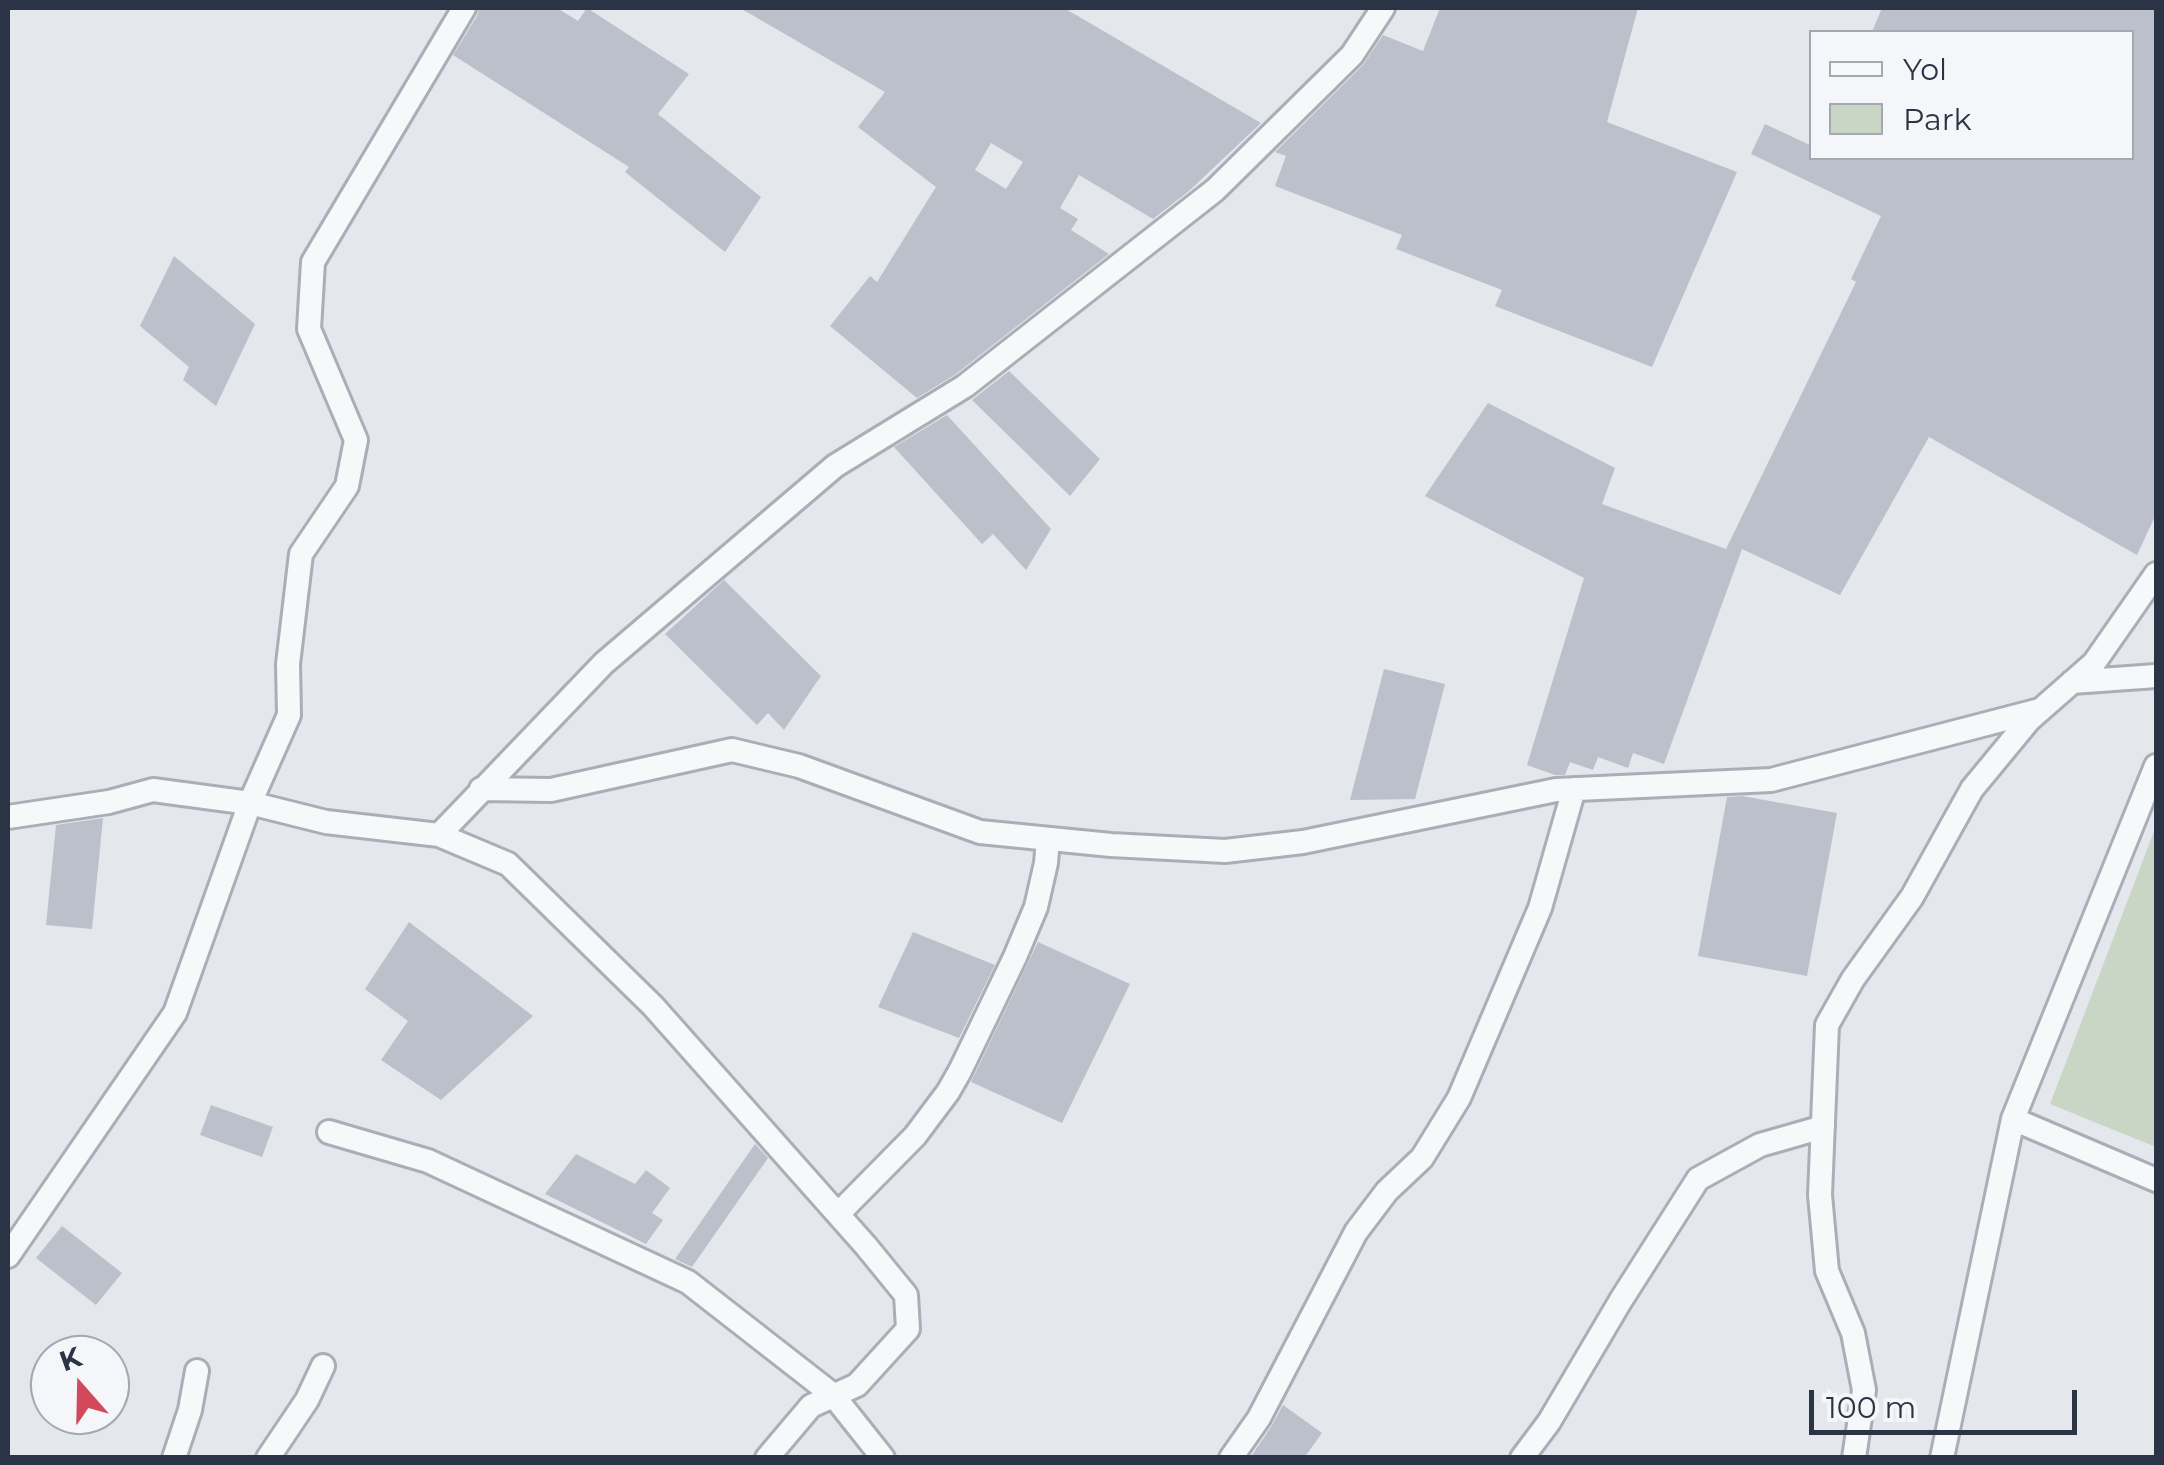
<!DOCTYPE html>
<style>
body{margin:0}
#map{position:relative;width:2164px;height:1465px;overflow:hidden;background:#e4e7ec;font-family:Montserrat,sans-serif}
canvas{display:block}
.frame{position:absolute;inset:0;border:10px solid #2b3445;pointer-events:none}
.legend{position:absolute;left:1809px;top:30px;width:325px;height:130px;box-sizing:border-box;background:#f4f6f9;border:2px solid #a4a8b1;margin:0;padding:12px 18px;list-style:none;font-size:30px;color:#2b3445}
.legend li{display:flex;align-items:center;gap:20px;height:50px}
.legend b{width:50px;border:2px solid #a4a8b1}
.north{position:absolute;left:30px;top:1335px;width:100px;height:100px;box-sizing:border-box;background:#f4f6f9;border:2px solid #a4a8b1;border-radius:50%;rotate:340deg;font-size:28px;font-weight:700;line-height:40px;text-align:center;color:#2b3445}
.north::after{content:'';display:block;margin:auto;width:35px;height:45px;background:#d1495b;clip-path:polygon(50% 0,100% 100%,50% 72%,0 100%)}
.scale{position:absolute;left:1809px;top:1390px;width:268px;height:45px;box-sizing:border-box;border:5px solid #2b3445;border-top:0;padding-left:12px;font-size:30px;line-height:35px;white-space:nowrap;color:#2b3445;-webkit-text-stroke:8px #f4f6f9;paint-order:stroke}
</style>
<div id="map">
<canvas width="2164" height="1465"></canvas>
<div class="frame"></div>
<ul class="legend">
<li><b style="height:12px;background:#f7f8fa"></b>Yol</li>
<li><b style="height:28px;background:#c9d6c5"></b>Park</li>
</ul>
<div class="north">K</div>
<div class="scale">100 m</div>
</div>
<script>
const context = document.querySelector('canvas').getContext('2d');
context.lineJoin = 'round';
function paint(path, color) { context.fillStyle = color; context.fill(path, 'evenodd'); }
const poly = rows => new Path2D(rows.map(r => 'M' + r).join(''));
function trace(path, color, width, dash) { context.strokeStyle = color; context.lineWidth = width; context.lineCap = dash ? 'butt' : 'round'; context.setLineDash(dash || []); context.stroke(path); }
const green = poly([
 [2156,826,2156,1147,2050,1104]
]);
const building = poly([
 [479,8,557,8,578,21,587,8,689,74,658,114,761,197,725,252,625,172,629,167,453,55,477,16],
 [740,8,1064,8,1261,123,1189,191,1153,219,1079,175,1060,208,1078,219,1071,230,1109,254,956,374,917,398,830,326,870,276,877,282,936,187,858,127,885,92],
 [991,143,1023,162,1006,189,975,170],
 [1440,8,1638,8,1607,122,1737,172,1652,367,1495,306,1502,290,1396,249,1402,235,1275,186,1286,156,1275,152,1363,65,1383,35,1423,51],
 [1882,8,2156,8,2156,514,2137,555,1929,437,1840,595,1742,549,1664,764,1633,753,1628,768,1598,757,1593,770,1570,762,1565,775,1555,775,1527,765,1584,578,1425,496,1488,403,1615,468,1602,504,1726,549,1856,282,1851,279,1881,216,1751,154,1765,124,1812,146,1812,158,2132,158,2132,32,1872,32],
 [174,256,255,324,216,406,183,380,189,367,140,326],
 [1009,371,1100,459,1070,496,972,400],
 [947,415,1051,529,1026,570,993,534,982,544,894,447],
 [724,580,821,676,784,730,768,713,757,725,665,634],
 [1384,669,1445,684,1415,799,1350,800],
 [1742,796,1837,813,1807,976,1698,956,1727,797],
 [103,818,92,929,46,925,56,825],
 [409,922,533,1016,441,1100,381,1060,408,1021,365,989],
 [913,932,995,965,959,1038,878,1007],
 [1038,942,1130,984,1062,1123,971,1082],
 [211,1105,273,1127,262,1157,200,1135],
 [755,1144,768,1158,692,1267,675,1259],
 [576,1154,635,1184,646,1170,670,1188,652,1213,663,1220,646,1244,545,1194],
 [62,1226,122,1273,96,1305,36,1258],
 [1283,1405,1322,1433,1304,1458,1250,1458,1271,1427]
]);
const minor = poly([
 [2072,682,2156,676],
 [481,789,551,790,732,750,799,766,980,832,1111,845,1225,851,1303,842,1556,790,1771,780,2040,710],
 [8,817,109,802,153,790,250,803,326,822,439,835,508,864,653,1006,866,1246,906,1295,908,1329,857,1385,811,1406,767,1458],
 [439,835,604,663,835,466,965,386,1215,190,1352,55,1383,8],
 [2013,1119,2156,1180],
 [329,1132,428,1161,688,1282,833,1395,883,1458],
 [838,1214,915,1136,948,1092,960,1071,1015,957,1036,907,1046,863,1048,839],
 [8,1256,175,1013,250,803,289,715,288,664,301,554,347,486,356,440,309,329,313,262,464,8],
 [174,1458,190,1410,197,1371],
 [268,1458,307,1400,323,1366],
 [1231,1458,1259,1418,1356,1232,1387,1191,1422,1158,1459,1098,1540,908,1574,789],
 [1522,1458,1549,1422,1621,1300,1698,1179,1760,1145,1823,1127],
 [1854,1458,1864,1390,1853,1333,1827,1271,1820,1195,1827,1025,1853,979,1912,897,1972,789,2029,720,2094,663,2156,574],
 [1942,1458,2013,1119,2156,766]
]);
paint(green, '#c9d6c5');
paint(building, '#bbc0ca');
trace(minor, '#a9aeb7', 28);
trace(minor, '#f7f8fa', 22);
</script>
